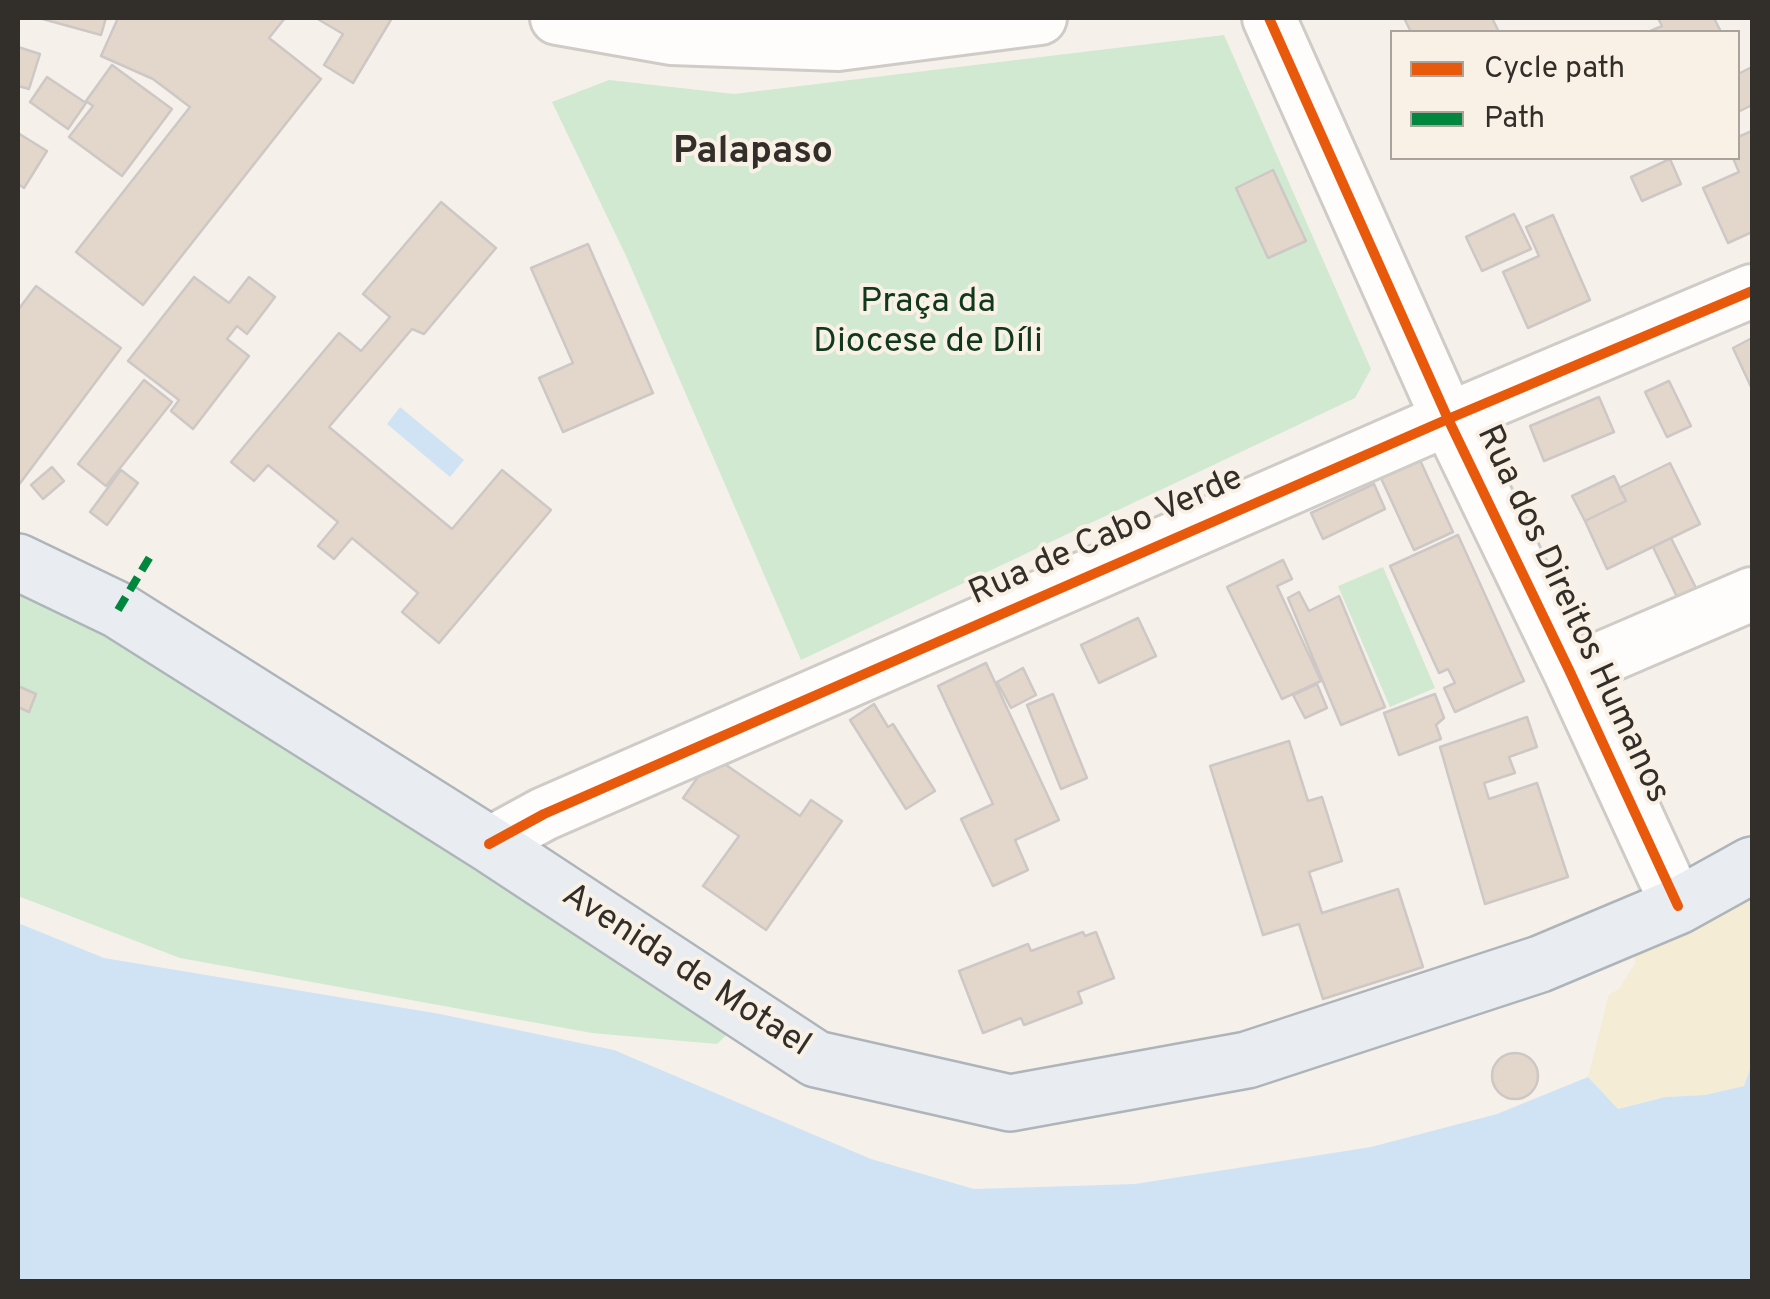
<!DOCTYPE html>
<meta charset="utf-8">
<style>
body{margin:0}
#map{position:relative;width:1770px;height:1299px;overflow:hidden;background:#f6f0ea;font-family:Overpass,sans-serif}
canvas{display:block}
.frame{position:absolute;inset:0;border:20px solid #322e2a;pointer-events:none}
.legend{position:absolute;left:1390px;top:30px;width:350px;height:130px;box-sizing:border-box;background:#faf1e6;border:2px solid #aaa39b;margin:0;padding:12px 18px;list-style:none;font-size:30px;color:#322e2a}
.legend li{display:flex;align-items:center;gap:20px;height:50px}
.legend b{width:50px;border:2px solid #aaa39b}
</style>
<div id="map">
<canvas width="1770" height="1299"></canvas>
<div class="frame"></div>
<ul class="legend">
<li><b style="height:12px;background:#e8590c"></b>Cycle path</li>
<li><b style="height:12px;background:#00873e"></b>Path</li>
</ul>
</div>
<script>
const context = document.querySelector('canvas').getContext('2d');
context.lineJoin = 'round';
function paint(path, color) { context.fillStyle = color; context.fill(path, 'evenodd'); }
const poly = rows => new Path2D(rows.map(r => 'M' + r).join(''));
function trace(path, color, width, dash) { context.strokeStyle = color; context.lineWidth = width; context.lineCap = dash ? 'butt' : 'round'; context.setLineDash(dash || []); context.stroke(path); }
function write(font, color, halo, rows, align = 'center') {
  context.font = font + ' Overpass,sans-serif'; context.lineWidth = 8; context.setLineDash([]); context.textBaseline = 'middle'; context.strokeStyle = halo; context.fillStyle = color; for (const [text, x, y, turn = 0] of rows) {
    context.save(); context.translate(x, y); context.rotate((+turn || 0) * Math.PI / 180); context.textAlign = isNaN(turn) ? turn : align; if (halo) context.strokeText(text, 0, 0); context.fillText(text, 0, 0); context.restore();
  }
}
const green = poly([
 [1224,35,1371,369,1355,398,801,660,627,258,552,102,609,80,734,94],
 [1383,567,1435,688,1390,707,1338,586],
 [18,591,124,641,350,790,735,1027,717,1044,592,1033,180,958,18,896]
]);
const sand = poly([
 [1752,891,1752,1063,1744,1086,1705,1095,1665,1097,1617,1109,1588,1077,1609,994,1619,989,1636,962,1630,950]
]);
const water = poly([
 [400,407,464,460,450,477,387,424],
 [18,923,104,958,440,1014,614,1050,871,1159,974,1189,1135,1184,1371,1147,1497,1114,1588,1077,1618,1109,1665,1097,1705,1095,1744,1086,1752,1063,1752,1281,18,1281]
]);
const building = poly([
 [39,18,106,18,101,35,39,18],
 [118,18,285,18,269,38,321,79,143,305,76,252,190,107,153,79,101,56,118,18],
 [316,18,392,18,353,83,324,65,343,34,316,18],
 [1404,18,1492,18,1499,32,1411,32,1404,18],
 [1658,18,1714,18,1721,32,1648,32,1662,26,1658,18],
 [18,47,40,54,29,89,18,86,18,47],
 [112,65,172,109,122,176,69,137,93,106,86,101,112,65],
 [1752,67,1752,105,1738,112,1738,74,1752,67],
 [47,77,86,103,68,129,30,102,47,77],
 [1752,131,1752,232,1728,243,1703,188,1739,172,1733,158,1738,158,1738,137,1752,131],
 [18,133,47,151,24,188,18,184,18,133],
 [1670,159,1681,184,1642,201,1631,177,1670,159],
 [1273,170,1306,241,1268,258,1236,188,1273,170],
 [441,202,496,248,424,334,412,329,329,427,452,529,502,470,551,510,439,643,402,612,418,593,352,538,334,559,318,546,338,522,268,465,254,481,231,462,339,333,361,351,390,317,363,294,441,202],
 [1514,214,1531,249,1482,271,1466,237,1514,214],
 [1553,215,1590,300,1528,328,1503,272,1539,256,1526,227,1553,215],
 [588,244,653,393,563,432,539,378,573,363,531,268,588,244],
 [194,277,229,303,249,277,275,297,247,334,237,326,227,339,249,356,193,429,171,411,179,400,128,361,194,277],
 [36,286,121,348,18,486,18,310,36,286],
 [1752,338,1752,389,1733,348,1752,338],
 [144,380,172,402,106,486,78,464,144,380],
 [1669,381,1691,426,1667,437,1645,392,1669,381],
 [1599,397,1614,432,1544,461,1530,426,1599,397],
 [1419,458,1453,532,1414,550,1380,476,1419,458],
 [1670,463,1700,524,1607,569,1585,521,1626,501,1619,488,1670,463],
 [52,467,64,481,43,499,31,485,52,467],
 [121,470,138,483,107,525,90,512,121,470],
 [1614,476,1626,501,1585,521,1572,496,1614,476],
 [1374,484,1385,509,1323,539,1311,513,1374,484],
 [1458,535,1524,681,1455,712,1444,688,1455,683,1448,669,1439,673,1390,566,1458,535],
 [1671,538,1696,588,1677,597,1653,547,1671,538],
 [1283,560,1292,579,1277,586,1321,681,1282,699,1227,587,1283,560],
 [1299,592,1309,611,1339,596,1385,707,1341,725,1288,598,1299,592],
 [1138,618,1156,656,1099,683,1081,645,1138,618],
 [986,663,1059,820,1015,840,1028,870,993,886,961,819,993,804,938,686,986,663],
 [1023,668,1036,695,1011,708,997,682,1023,668],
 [1317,684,1327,708,1305,718,1293,695,1317,684],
 [18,686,36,694,29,712,18,707,18,686],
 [1053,694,1087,778,1061,789,1027,705,1053,694],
 [1435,694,1444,718,1436,725,1441,739,1399,755,1384,713,1435,694],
 [874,704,888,727,893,724,935,791,906,809,850,720,874,704],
 [1527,717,1537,747,1509,757,1515,773,1484,783,1489,799,1537,783,1568,877,1485,904,1440,747,1527,717],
 [1289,741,1308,801,1322,797,1342,861,1309,872,1322,913,1398,889,1423,967,1323,999,1299,924,1263,935,1210,766,1289,741],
 [713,756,800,816,811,800,842,821,766,930,703,886,739,836,683,798,713,756],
 [1083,932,1085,936,1096,932,1114,978,1078,992,1082,1003,1024,1025,1021,1018,983,1033,959,971,1028,944,1031,951,1083,932],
 '1492 1076a23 23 0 1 1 46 0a23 23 0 1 1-46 0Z'
]);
const minor = poly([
 [557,18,671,38,838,44,1040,18],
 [1269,18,1448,419,1570,672,1678,906],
 [1570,672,1752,594],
 [489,844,544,814,1448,419,1752,291]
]);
const major = poly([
 [18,562,118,610,489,844,816,1059,1010,1103,1247,1060,1540,964,1678,906,1752,865]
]);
const quiet = poly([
 [118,610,151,555]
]);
const cycleway = poly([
 [1269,18,1448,419,1570,672,1678,906],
 [489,844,544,814,1448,419,1752,291]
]);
const parkNames = [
 ["Praça da",928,304],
 ["Diocese de Díli",928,344]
];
const streetNames = [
 ["Rua de Cabo Verde",1107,538,-24],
 ["Rua dos Direitos Humanos",1571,615,65],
 ["Avenida de Motael",685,972,33]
];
const neighbourhoodNames = [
 ["Palapaso",753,154]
];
paint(green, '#d0e9d0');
paint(sand, '#f4ecd5');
paint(water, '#d0e3f4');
paint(building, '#e3d6cb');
trace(building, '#cdc8c5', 2.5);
trace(minor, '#cfcbc6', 58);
trace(major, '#aeb5ba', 60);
trace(minor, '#fefdfc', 52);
trace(major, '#e9edf1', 55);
trace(quiet, '#00873e', 8, [15, 8]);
trace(cycleway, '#e8590c', 10);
write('35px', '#0f381c', '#faf1e6', parkNames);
write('35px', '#322e2a', '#faf1e6', streetNames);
write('bold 38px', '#322e2a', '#faf1e6', neighbourhoodNames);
</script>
